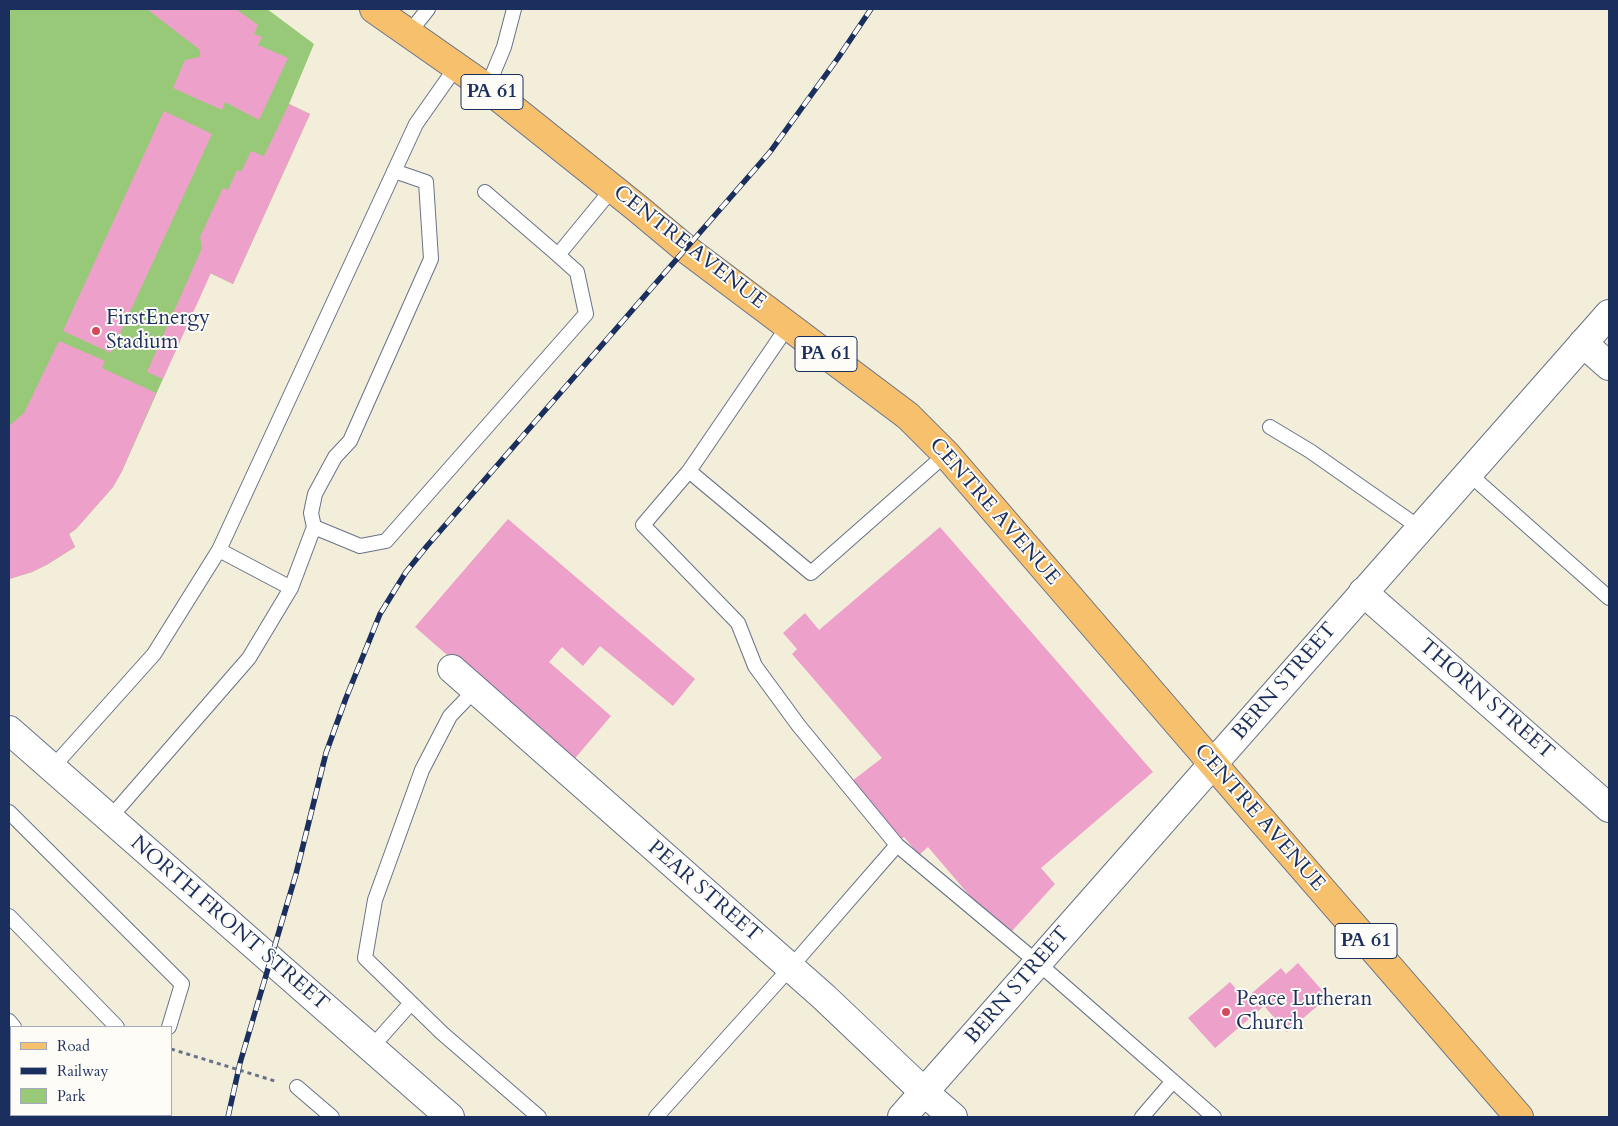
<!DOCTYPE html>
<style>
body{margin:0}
#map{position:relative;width:1618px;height:1126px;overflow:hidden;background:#f3eeda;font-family:Cardo,serif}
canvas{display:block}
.frame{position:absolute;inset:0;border:10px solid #1b2f5e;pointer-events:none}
.legend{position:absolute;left:10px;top:1026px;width:162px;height:90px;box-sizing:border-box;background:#fdfcf7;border:1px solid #a3aaba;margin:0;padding:6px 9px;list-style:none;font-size:15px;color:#1b2f5e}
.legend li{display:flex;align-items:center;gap:10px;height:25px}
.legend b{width:25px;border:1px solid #a3aaba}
</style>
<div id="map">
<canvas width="1618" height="1126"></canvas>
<div class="frame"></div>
<ul class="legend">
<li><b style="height:6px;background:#f7c06c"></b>Road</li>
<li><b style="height:6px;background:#1b2f5e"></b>Railway</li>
<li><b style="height:14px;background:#98c978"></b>Park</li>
</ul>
</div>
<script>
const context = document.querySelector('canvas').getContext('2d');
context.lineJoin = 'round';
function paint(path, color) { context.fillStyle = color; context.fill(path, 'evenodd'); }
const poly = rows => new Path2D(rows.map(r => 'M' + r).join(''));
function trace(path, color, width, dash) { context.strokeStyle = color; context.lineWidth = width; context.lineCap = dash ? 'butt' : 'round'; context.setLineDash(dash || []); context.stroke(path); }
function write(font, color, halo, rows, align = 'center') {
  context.font = font + ' Cardo,serif'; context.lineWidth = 4; context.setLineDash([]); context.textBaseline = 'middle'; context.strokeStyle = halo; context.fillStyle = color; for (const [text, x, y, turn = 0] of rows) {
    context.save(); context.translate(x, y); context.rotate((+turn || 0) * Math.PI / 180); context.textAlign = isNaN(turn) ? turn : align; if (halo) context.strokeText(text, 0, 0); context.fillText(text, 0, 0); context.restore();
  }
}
const green = poly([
 [9,9,267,9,314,44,289,104,310,114,233,284,210,273,122,471,113,487,76,529,69,534,75,547,48,564,32,572,9,579]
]);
const building = poly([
 [147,9,236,9,258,25,254,34,262,37,258,45,288,58,259,120,225,102,222,110,173,88,185,60,200,57,200,50],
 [289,104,310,114,233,284,211,273,163,379,147,372,202,248,200,237,223,188,228,190,237,170,241,172,251,151,264,156],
 [164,111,212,134,111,353,63,331],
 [59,341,105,361,102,368,156,393,122,471,113,487,76,529,69,534,75,547,48,564,32,572,9,579,9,426,24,413],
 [508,519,695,679,673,706,600,646,583,666,562,647,549,662,611,716,571,763,415,627],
 [940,527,1153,772,1041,868,1055,884,1012,931,990,913,987,916,928,847,919,855,904,837,899,841,848,784,882,758,792,654,797,649,783,633,805,613,819,630],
 [1298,963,1328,997,1287,1032,1264,1006,1215,1048,1188,1018,1230,982,1245,999,1281,968,1286,974]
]);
const path = poly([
 [171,1049,278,1082]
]);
const service = poly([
 [409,33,428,9],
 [487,88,504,47,514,9],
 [485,192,558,255,613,188],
 [788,326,689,471,811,573,946,454],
 [1270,427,1310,451,1420,528],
 [689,471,643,525,738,623,755,666,799,726,897,845,1038,963,1214,1117],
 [1468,473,1609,598],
 [314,527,360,546,386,541,586,314,577,272,558,255],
 [219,550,291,588],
 [475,690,450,716,422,770,375,900,365,958,442,1033,539,1117],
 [52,768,154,654,219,550,416,124,456,67],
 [9,812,182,984,169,1027],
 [109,819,249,658,291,588,314,527,311,513,315,494,335,457,350,441,431,259,426,182,394,171],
 [9,916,117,1027],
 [9,1021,14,1027],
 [371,1048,411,1003],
 [297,1087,332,1117],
 [100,1115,103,1117],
 [143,1117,143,1115],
 [656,1117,790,968,897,845],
 [1142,1117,1173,1081]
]);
const minor = poly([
 [1583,343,1609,366],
 [1363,592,1609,808],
 [452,669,824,997,924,1092,953,1117]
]);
const tertiary = poly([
 [9,730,450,1117],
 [902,1117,1609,314]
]);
const primary = poly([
 [374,9,487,88,637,208,686,249,908,416,946,454,1213,764,1519,1117]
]);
const rail = poly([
 [228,1117,240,1063,296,874,326,753,346,698,380,614,406,572,427,546,770,152,838,58,871,9]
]);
const markers = [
 [96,331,5,"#d1495b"],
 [1226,1012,5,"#d1495b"]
];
const shields = [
 [492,92,62],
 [826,354,62],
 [1366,941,62]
];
const shieldNames = [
 ["PA 61",492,92],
 ["PA 61",826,354],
 ["PA 61",1366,941]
];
const streetNames = [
 ["CENTRE AVENUE",689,248,38],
 ["CENTRE AVENUE",994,512,49],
 ["BERN STREET",1285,682,-49],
 ["THORN STREET",1486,700,41],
 ["CENTRE AVENUE",1259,818,49],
 ["PEAR STREET",704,892,41],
 ["NORTH FRONT STREET",229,924,41],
 ["BERN STREET",1018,986,-49]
];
const poiNames = [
 ["FirstEnergy",106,319],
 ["Stadium",106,343],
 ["Peace Lutheran",1236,1000],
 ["Church",1236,1024]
];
paint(green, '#98c978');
paint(building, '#eda1ca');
trace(service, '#677289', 16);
trace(minor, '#677289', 30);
trace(tertiary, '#677289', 30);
trace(primary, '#677289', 30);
trace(path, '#677289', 3, [4, 4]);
trace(service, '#fff', 14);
trace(minor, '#fff', 28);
trace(tertiary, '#fff', 28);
trace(primary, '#f7c06c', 28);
trace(rail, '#1b2f5e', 5.5);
trace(rail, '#fdfcf7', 4, [11]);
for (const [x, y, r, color] of markers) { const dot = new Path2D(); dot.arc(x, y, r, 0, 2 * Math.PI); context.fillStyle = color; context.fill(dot); trace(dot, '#fdfcf7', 2); }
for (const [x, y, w] of shields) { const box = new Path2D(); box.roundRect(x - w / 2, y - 17.5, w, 35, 4); context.fillStyle = '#fdfcf7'; context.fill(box); trace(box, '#1b2f5e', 1); }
write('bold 20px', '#1b2f5e', null, shieldNames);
write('21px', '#1b2f5e', '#fdfcf7', streetNames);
write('21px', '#1b2f5e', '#fdfcf7', poiNames, 'left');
</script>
